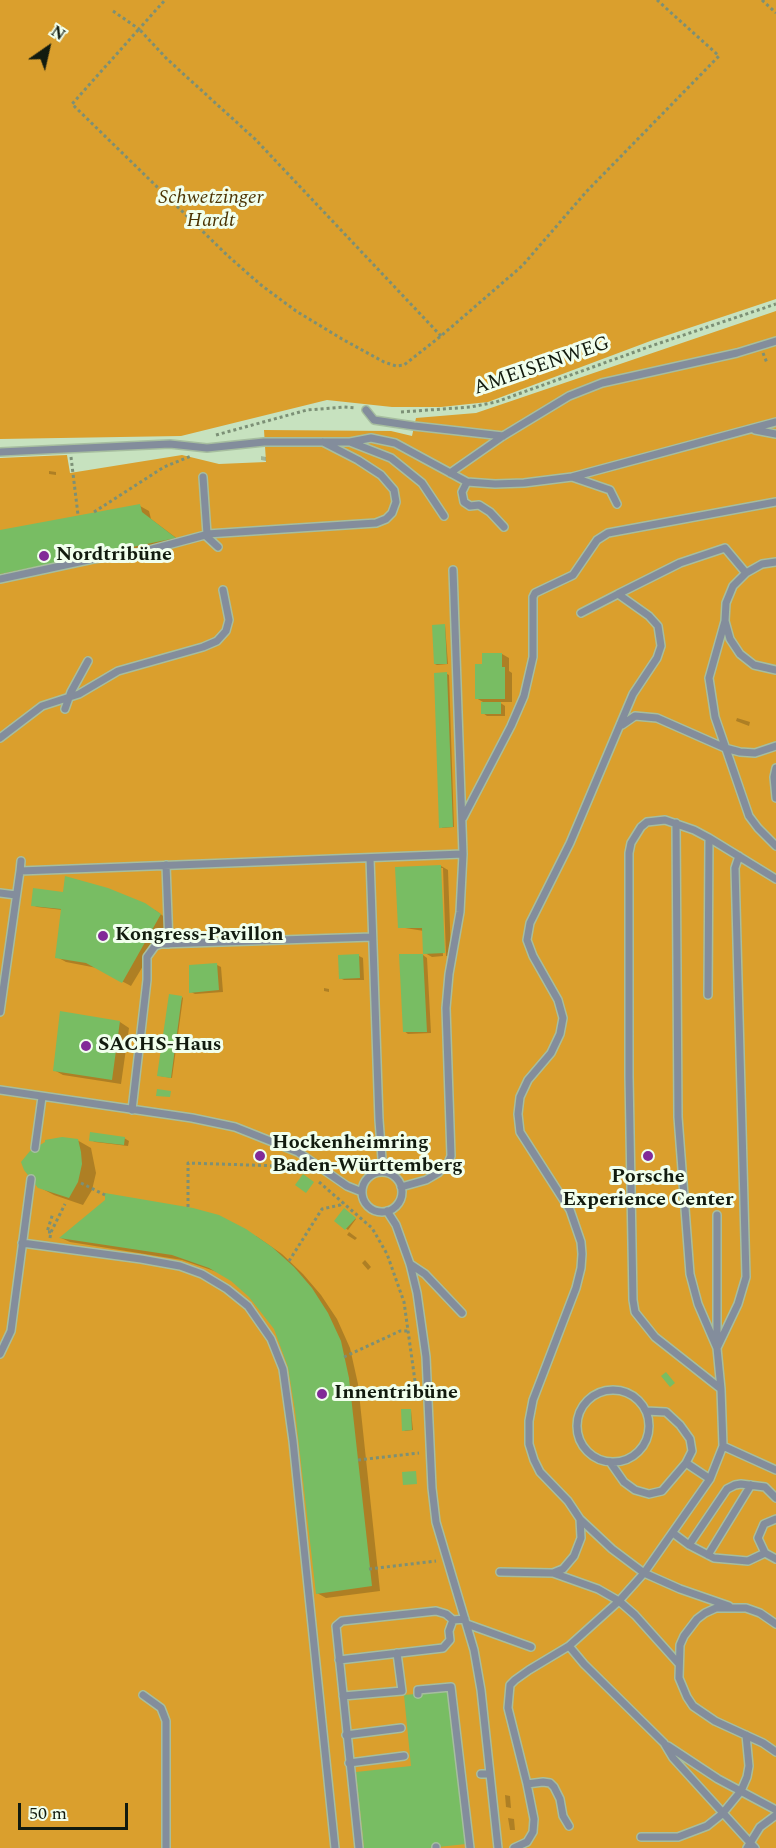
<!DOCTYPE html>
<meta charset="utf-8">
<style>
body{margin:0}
#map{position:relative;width:776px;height:1848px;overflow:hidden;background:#c7e2bf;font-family:Spectral,serif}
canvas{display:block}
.north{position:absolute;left:18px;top:18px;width:60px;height:60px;-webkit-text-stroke:4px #f1ffed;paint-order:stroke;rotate:34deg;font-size:16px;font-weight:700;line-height:24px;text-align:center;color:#121b0f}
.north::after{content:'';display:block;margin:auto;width:21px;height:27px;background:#121b0f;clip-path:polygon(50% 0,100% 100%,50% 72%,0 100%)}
.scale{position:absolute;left:18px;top:1803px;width:110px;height:27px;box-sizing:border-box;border:3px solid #121b0f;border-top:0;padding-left:8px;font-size:18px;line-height:21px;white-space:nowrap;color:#121b0f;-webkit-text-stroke:4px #f1ffed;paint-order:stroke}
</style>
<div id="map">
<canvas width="776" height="1848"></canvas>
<div class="north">N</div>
<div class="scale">50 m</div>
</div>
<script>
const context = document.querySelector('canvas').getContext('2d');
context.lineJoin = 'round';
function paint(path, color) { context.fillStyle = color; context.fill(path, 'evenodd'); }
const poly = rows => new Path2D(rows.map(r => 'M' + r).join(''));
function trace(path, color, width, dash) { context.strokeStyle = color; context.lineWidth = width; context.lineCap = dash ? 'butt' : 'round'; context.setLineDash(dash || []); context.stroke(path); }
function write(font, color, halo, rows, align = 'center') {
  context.font = font + ' Spectral,serif'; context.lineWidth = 6; context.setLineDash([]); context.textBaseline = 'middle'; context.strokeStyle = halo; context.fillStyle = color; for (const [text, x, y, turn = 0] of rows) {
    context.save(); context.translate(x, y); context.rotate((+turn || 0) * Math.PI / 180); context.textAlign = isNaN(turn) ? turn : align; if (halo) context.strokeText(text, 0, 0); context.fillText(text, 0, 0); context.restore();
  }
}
const green = poly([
 [0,0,776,0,776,299,653,340,488,402,441,407,392,407,327,400,181,436,0,439],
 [776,311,776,1848,0,1848,0,458,67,455,70,473,182,455,219,464,266,462,264,430,391,431,412,436,416,418,476,413]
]);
const shadow = poly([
 [261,456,266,457,266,461,261,460],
 [49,471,56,472,56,475,49,474],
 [140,506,149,511,151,519,183,543,0,580,0,532],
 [445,625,448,664,437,665,435,664],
 [502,654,509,658,509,671,512,673,512,702,499,702,505,706,505,716,487,716,483,713,483,702,476,698],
 [447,674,449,675,454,827,442,828],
 [737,718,750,722,749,726,736,721],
 [441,866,448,870,451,956,446,956,443,868,440,868,443,956,432,957,425,953,424,931,399,927],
 [33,905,155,910,170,921,131,986,97,968,66,962,57,957,63,910,37,907],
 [423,955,427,958,431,1033,408,1034,404,1031],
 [359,956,363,958,364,980,344,980,340,978],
 [217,965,221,967,223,992,195,994,191,992],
 [324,988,329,989,329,992,324,991],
 [182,997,183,998,172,1078,160,1076],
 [61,1013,120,1022,129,1028,121,1084,63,1075,54,1070],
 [124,1138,129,1141,128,1146,95,1142,91,1140],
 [77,1140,91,1148,96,1173,92,1190,83,1205,54,1195,39,1187],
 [345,1210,356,1219,348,1230,336,1221],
 [349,1232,357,1238,355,1240,347,1235],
 [256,1236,282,1254,303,1274,321,1295,337,1319,350,1348,358,1384,380,1591,326,1598,317,1593,297,1410,290,1367,275,1328,250,1296,232,1280,220,1273,182,1260,70,1242,61,1238],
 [365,1260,371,1267,368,1270,362,1263],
 [411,1411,413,1430,405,1431,404,1430],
 [505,1795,510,1796,511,1808,506,1807],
 [508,1818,514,1819,515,1830,510,1830]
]);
const building = poly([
 [140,504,142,512,176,538,0,574,0,530],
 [445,624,447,664,434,664,432,625],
 [482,653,502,653,502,667,505,667,505,699,475,699,475,664,482,664],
 [447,672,453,827,439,828,434,673],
 [481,702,501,702,501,714,481,714],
 [441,865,445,953,423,954,422,928,398,928,395,867],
 [65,876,108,888,145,903,161,914,122,983,86,963,55,958,61,909,31,906,33,888,63,892],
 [359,954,360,978,339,979,338,955],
 [399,954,423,954,427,1032,403,1032],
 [217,963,219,990,189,993,189,965],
 [169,994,182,996,171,1078,157,1076],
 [60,1011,120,1021,112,1080,53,1071],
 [157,1089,171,1091,170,1097,156,1096],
 [90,1132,125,1137,124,1145,89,1141],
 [62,1137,78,1139,81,1152,82,1164,78,1182,69,1198,38,1188,24,1170,21,1162,30,1151,45,1142,45,1140],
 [303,1174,314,1182,306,1193,295,1185],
 [105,1193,193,1208,219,1215,246,1229,272,1247,294,1267,312,1288,328,1313,341,1341,349,1378,372,1586,316,1594,295,1410,288,1367,274,1329,249,1297,231,1281,209,1268,172,1255,59,1238,105,1200],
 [344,1208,356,1218,345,1230,334,1221],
 [666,1372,675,1383,670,1387,661,1376],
 [401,1409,411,1409,412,1430,402,1431],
 [416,1471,417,1484,403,1485,402,1472],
 [449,1691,466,1844,429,1848,364,1848,356,1772,411,1766,404,1695]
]);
const path = poly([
 [762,0,776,13],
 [113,11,139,29,165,0],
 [441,336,255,139,167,59,139,29,72,104,228,256,261,285,296,311,342,339,384,362,396,366,404,365,441,336,522,266,586,192,719,56,657,0],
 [763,353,767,363],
 [401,412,471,407,496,402,654,345,776,304],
 [216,435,307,410,344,407,356,408],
 [71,457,78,515],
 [94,512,164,467,191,456],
 [319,1182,372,1228,387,1254,404,1302,415,1381],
 [81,1183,105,1195],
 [188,1207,188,1163,279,1166,289,1163,298,1165],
 [51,1232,47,1232,53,1213],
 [50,1238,51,1232,65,1204],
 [289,1261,322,1209,340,1205,344,1202],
 [344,1357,400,1331,408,1331],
 [358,1460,419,1453],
 [369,1569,436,1561]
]);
const service = poly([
 [366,410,374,420,414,426,503,436],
 [755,430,776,434],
 [350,442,371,438,395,443,467,482,495,484,524,483,572,477,776,422],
 [0,452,170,444,207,448,264,442,350,442,391,458,422,483,444,516],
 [450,473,503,436,569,396,602,383,737,353,776,341],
 [572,477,610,490,617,504],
 [467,482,462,492,464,502,470,506,479,505,490,512,504,527],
 [207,534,376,523,386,519,392,513,396,502,394,490,381,475,358,460,323,442],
 [205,535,218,547],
 [776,562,762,564,746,573,733,586,726,603,725,621,730,639,740,654,754,665,776,670],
 [0,579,93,559,138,553,205,535,207,534,203,477],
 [618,594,680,563,725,548,746,573],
 [725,621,709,678,715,717,749,816,758,828,776,846],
 [65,709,71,692,88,661],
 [622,725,635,716,657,718,725,748,740,752,755,753,776,746],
 [0,738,42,706,79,694,118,671,203,647,217,641,226,631,229,620,223,590],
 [776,768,774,777,776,798],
 [463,818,511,726,524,696,533,657,533,597,535,593,573,575,597,540,608,533,776,502],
 [676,823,678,1117,690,1274,698,1304,717,1348],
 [370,858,379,1120,383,1172],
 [166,865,169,944],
 [20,871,21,861],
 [0,893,16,895],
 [708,995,709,838],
 [0,1012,20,871,463,854,453,570],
 [0,1090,192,1118,235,1127,298,1152,347,1186,362,1192],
 [132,1110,147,980,147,957,155,946,161,944,372,937],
 [35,1148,42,1097],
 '362 1192a20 20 0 1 1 40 0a20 20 0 1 1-40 0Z',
 [401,1187,426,1180,438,1173,448,1163,451,1156,446,1008,449,974,460,912,463,854],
 [387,1211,396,1225,410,1264,417,1293,426,1357,432,1488,436,1522,474,1650,481,1690,498,1848],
 [717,1215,717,1348,721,1389],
 [22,1243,141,1259,180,1266,202,1274,227,1289,248,1306,271,1339,283,1369,293,1441,335,1848],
 [410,1264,425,1274,462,1313],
 [717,1348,738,1304,746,1277,735,868,739,856],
 [0,1354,11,1331,31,1179],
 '577 1426a36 36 0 1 1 72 0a36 36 0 1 1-72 0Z',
 [646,1411,666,1412,680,1425,690,1439,692,1451,686,1463,710,1479],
 [723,1446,776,1470],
 [610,1462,624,1482,635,1490,649,1494,662,1491,686,1463],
 [580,1519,612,1549,644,1573,680,1589,729,1606],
 [776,1519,764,1524,758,1538,765,1553,776,1559],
 [673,1533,689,1545,714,1558,748,1561,765,1553],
 [689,1545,727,1489,735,1485,741,1484,765,1487,776,1498],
 [708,1555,751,1485],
 [500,1572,553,1573,598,1589,619,1601,635,1615,679,1664],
 [553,1573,563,1569,574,1556,581,1538,580,1519,568,1501,540,1472,534,1460,529,1444,529,1421,533,1400,576,1288,581,1268,582,1254,581,1242,570,1210,520,1132,518,1114,520,1097,528,1080,551,1053,560,1034,563,1018,558,1000,533,956,527,940,530,923,570,843,633,694,657,658,661,646,658,626,649,616,618,594,581,613],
 [467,1624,531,1647],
 [776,1624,760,1613,746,1608,716,1608,705,1613,697,1619,684,1636,680,1645,679,1678,687,1697,693,1706,715,1721,763,1743,776,1752],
 [339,1660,443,1648,450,1640,449,1631,453,1620],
 [418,1694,418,1690,451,1687,470,1848],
 [143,1695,161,1708,166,1721,166,1848],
 [343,1696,402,1691,397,1653],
 [346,1735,401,1728],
 [668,1746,718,1779,776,1810],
 [349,1763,404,1756],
 [481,1774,490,1774],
 [527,1784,508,1708,510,1685,515,1680,529,1670,569,1646],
 [641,1837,678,1837,707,1826,722,1814,741,1791,747,1777,749,1766,746,1735],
 [436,1847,436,1848],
 [359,1848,336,1626,342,1621,436,1611,446,1614,453,1620,465,1619],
 [514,1848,527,1842,533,1832,534,1819,527,1784,543,1782,550,1783,554,1787,560,1799,563,1816,569,1826],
 [747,1848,760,1827,776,1815],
 [755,1848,673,1758,664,1743,584,1664,569,1646,619,1601,644,1573,710,1479,723,1446,721,1389,655,1337,635,1312,633,1300,629,1076,629,853,631,843,641,827,647,822,665,820,694,830,709,838,776,879]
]);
const markers = [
 [44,556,6,"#822a98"],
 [103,936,6,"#822a98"],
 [86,1046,6,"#822a98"],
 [260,1156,6,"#822a98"],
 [648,1156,6,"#822a98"],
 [322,1394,6,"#822a98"]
];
const parkNames = [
 ["Schwetzinger",211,199],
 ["Hardt",211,222]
];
const streetNames = [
 ["AMEISENWEG",542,367,-19]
];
const poiNames = [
 ["Nordtribüne",56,556],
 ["Kongress-Pavillon",115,936],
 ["SACHS-Haus",98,1046],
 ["Hockenheimring",272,1144],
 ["Baden-Württemberg",272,1167],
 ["Porsche",648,1178,"center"],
 ["Experience Center",648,1201,"center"],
 ["Innentribüne",334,1394]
];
paint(green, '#da9f2d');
paint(shadow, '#0003');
paint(building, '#78bd63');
trace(service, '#a6be9f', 10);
trace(path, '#7c9076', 3, [3, 3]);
trace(service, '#838d9c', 7);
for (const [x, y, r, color] of markers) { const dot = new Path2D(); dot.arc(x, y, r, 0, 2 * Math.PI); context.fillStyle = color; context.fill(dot); trace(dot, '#f1ffed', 2); }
write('italic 20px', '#4b3303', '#f1ffed', parkNames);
write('20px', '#121b0f', '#f1ffed', streetNames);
write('bold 20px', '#121b0f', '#f1ffed', poiNames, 'left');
</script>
